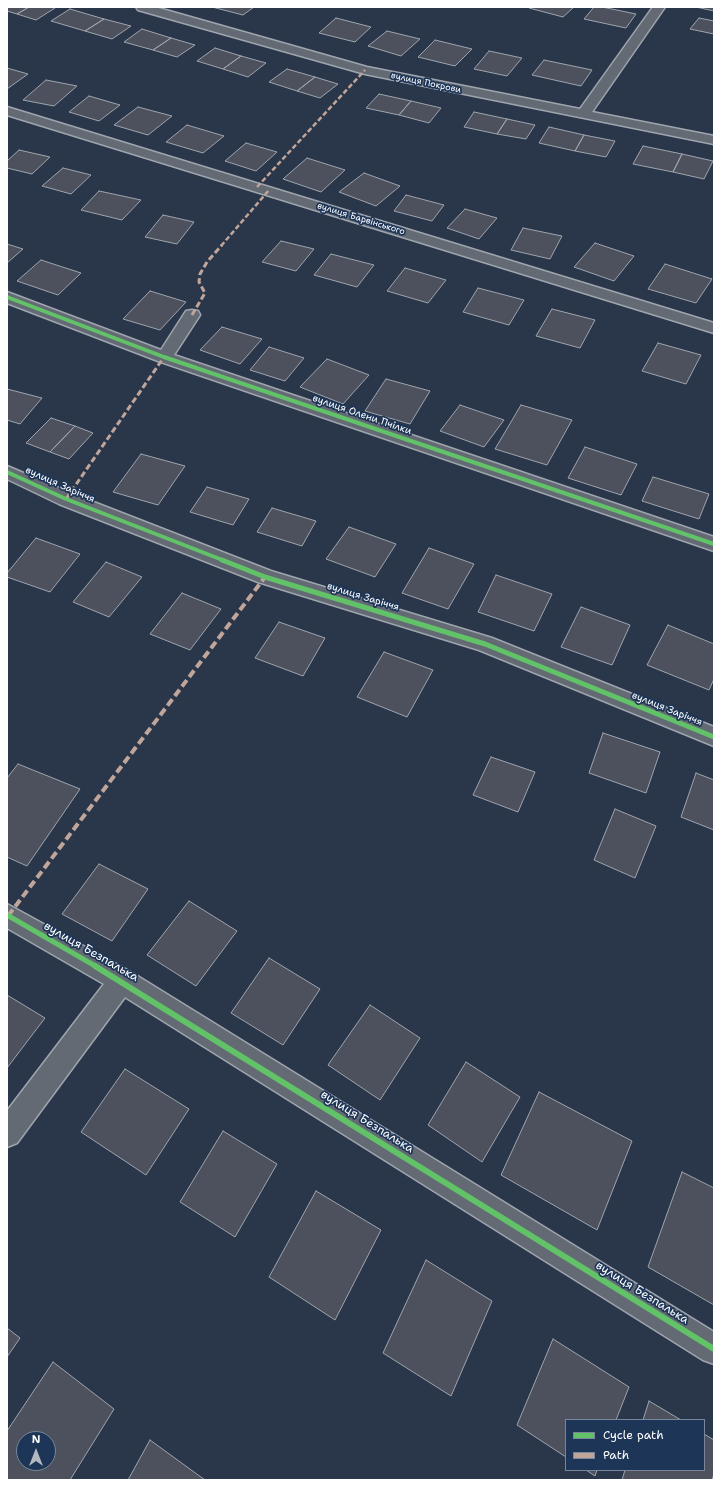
<!DOCTYPE html>
<meta charset="utf-8">
<style>
body{margin:0}
#map{position:relative;width:721px;height:1487px;overflow:hidden;background:#2a374a;font-family:"Shantell Sans",sans-serif}
canvas{display:block}
.frame{position:absolute;inset:0;border:8px solid #fff;pointer-events:none}
.legend{position:absolute;left:565px;top:1419px;width:140px;height:52px;box-sizing:border-box;background:#1d3557;border:1px solid #77869a;margin:0;padding:5px 7px;list-style:none;font-size:12px;color:#fff}
.legend li{display:flex;align-items:center;gap:8px;height:20px}
.legend b{width:20px;border:1px solid #77869a}
.north{position:absolute;left:16px;top:1431px;width:40px;height:40px;box-sizing:border-box;background:#1d3557;border:1px solid #77869a;border-radius:50%;rotate:0deg;font-size:11px;font-weight:700;line-height:16px;text-align:center;color:#fff}
.north::after{content:'';display:block;margin:auto;width:14px;height:18px;background:#b4b9c0;clip-path:polygon(50% 0,100% 100%,50% 72%,0 100%)}
</style>
<div id="map">
<canvas width="721" height="1487"></canvas>
<div class="frame"></div>
<ul class="legend">
<li><b style="height:5px;background:#61c268"></b>Cycle path</li>
<li><b style="height:5px;background:#c0a59a"></b>Path</li>
</ul>
<div class="north">N</div>
</div>
<script>
const context = document.querySelector('canvas').getContext('2d');
context.lineJoin = 'round';
function paint(path, color) { context.fillStyle = color; context.fill(path, 'evenodd'); }
const poly = rows => new Path2D(rows.map(r => 'M' + r).join(''));
function trace(path, color, width, dash) { context.strokeStyle = color; context.lineWidth = width; context.lineCap = dash ? 'butt' : 'round'; context.setLineDash(dash || []); context.stroke(path); }
function write(font, color, halo, rows, align = 'center') {
  context.font = font + ' "Shantell Sans",sans-serif'; context.lineWidth = 3.5; context.setLineDash([]); context.textBaseline = 'middle'; context.strokeStyle = halo; context.fillStyle = color; for (const [text, x, y, turn = 0] of rows) {
    context.save(); context.translate(x, y); context.rotate((+turn || 0) * Math.PI / 180); context.textAlign = isNaN(turn) ? turn : align; if (halo) context.strokeText(text, 0, 0); context.fillText(text, 0, 0); context.restore();
  }
}
const building = poly([
 [7,7,29,7,17,14,7,11,7,7],
 [29,7,52,7,55,8,36,20,17,14,29,7],
 [212,7,254,7,243,15,212,7],
 [530,7,574,7,563,17,529,8,530,7],
 [594,7,602,7,636,14,626,28,584,19,594,7],
 [696,7,714,7,714,11,696,7],
 [70,9,104,19,85,31,51,21,70,9],
 [336,18,371,27,355,42,319,33,336,18],
 [699,18,714,21,714,34,690,29,699,18],
 [104,19,131,26,112,39,85,31,104,19],
 [142,29,171,38,153,50,124,42,142,29],
 [387,31,420,39,401,56,368,46,387,31],
 [171,38,195,45,177,57,153,50,171,38],
 [435,40,472,49,455,66,418,57,435,40],
 [215,48,241,56,223,69,197,61,215,48],
 [489,51,522,58,507,76,474,69,489,51],
 [241,56,266,63,248,77,223,69,241,56],
 [544,60,592,70,581,86,532,75,544,60],
 [7,68,28,74,7,89,7,68],
 [287,69,315,77,297,91,269,82,287,69],
 [315,77,338,84,320,98,297,91,315,77],
 [46,80,77,86,54,106,23,100,46,80],
 [379,94,411,101,399,115,366,108,379,94],
 [89,96,120,105,99,121,69,112,89,96],
 [411,101,441,108,429,123,399,115,411,101],
 [138,107,172,116,148,135,114,125,138,107],
 [474,112,507,119,497,134,464,127,474,112],
 [507,119,535,125,526,139,497,134,507,119],
 [187,125,224,136,203,153,166,142,187,125],
 [549,127,584,135,575,151,539,143,549,127],
 [584,135,615,141,606,157,575,151,584,135],
 [246,143,277,152,256,171,225,161,246,143],
 [643,146,682,154,673,172,633,164,643,146],
 [19,150,50,157,32,174,7,168,7,161,19,150],
 [682,154,713,161,704,179,673,172,682,154],
 [307,158,345,170,321,192,283,179,307,158],
 [63,168,91,175,71,194,42,186,63,168],
 [364,173,400,186,376,206,339,192,364,173],
 [99,191,141,200,122,220,81,210,99,191],
 [406,195,444,205,432,221,394,211,406,195],
 [465,209,497,218,479,239,447,228,465,209],
 [163,215,194,222,177,244,145,237,163,215],
 [523,228,562,236,550,259,511,250,523,228],
 [281,241,314,249,296,271,262,262,281,241],
 [595,243,634,256,614,281,574,267,595,243],
 [7,244,23,249,7,263,7,244],
 [331,254,374,265,357,287,314,275,331,254],
 [41,260,81,273,58,295,17,281,41,260],
 [665,264,712,279,696,303,648,289,665,264],
 [405,268,446,280,428,303,387,291,405,268],
 [478,288,524,300,509,325,463,312,478,288],
 [150,291,186,302,160,330,123,319,150,291],
 [552,309,595,320,580,348,536,336,552,309],
 [222,327,262,339,240,364,200,350,222,327],
 [658,343,701,355,686,384,642,371,658,343],
 [269,347,304,358,285,381,250,370,269,347],
 [327,359,369,375,343,404,300,387,327,359],
 [386,379,430,391,410,424,365,411,386,379],
 [7,389,42,398,20,424,7,420,7,389],
 [460,405,504,420,484,447,440,431,460,405],
 [521,405,572,420,547,465,495,449,521,405],
 [51,418,75,426,50,452,26,443,51,418],
 [75,426,93,433,69,459,50,452,75,426],
 [585,447,637,464,621,495,568,478,585,447],
 [141,454,185,466,158,505,113,492,141,454],
 [653,477,709,494,699,519,642,501,653,477],
 [207,487,249,499,233,525,190,512,207,487],
 [272,508,316,521,302,546,257,532,272,508],
 [349,527,396,544,375,577,326,559,349,527],
 [36,538,80,554,50,592,7,577,7,573,36,538],
 [429,548,474,564,448,609,402,593,429,548],
 [106,562,142,577,109,617,73,602,106,562],
 [496,575,552,594,534,631,478,612,496,575],
 [182,593,221,609,190,650,150,634,182,593],
 [581,607,630,625,612,665,561,647,581,607],
 [279,622,325,638,303,676,255,658,279,622],
 [668,625,714,644,714,679,709,690,647,665,668,625],
 [384,652,433,670,407,717,357,697,384,652],
 [603,733,660,752,646,793,589,773,603,733],
 [491,757,535,772,518,812,473,795,491,757],
 [18,764,80,789,27,866,7,857,7,778,18,764],
 [696,773,714,780,714,830,681,817,696,773],
 [615,809,656,826,635,878,594,860,615,809],
 [99,864,148,889,112,941,62,914,99,864],
 [189,901,237,931,196,986,147,955,189,901],
 [269,958,320,989,283,1045,231,1013,269,958],
 [7,995,45,1018,7,1068,7,995],
 [370,1005,420,1038,380,1100,328,1065,370,1005],
 [466,1062,520,1097,482,1162,428,1125,466,1062],
 [125,1069,189,1109,146,1175,81,1132,125,1069],
 [539,1092,632,1141,597,1230,501,1175,539,1092],
 [223,1131,277,1164,235,1237,180,1202,223,1131],
 [682,1172,714,1188,714,1305,648,1267,682,1172],
 [316,1191,381,1230,335,1320,269,1277,316,1191],
 [426,1260,492,1301,451,1396,383,1353,426,1260],
 [7,1328,20,1338,7,1357,7,1328],
 [553,1339,629,1387,616,1420,566,1420,566,1457,517,1425,553,1339],
 [53,1362,114,1409,70,1480,7,1480,7,1431,53,1362],
 [24,1439,48,1439,48,1463,24,1463,24,1439],
 [649,1401,681,1420,643,1420,649,1401],
 [704,1434,714,1440,714,1474,712,1480,622,1480,625,1470,704,1470,704,1434],
 [150,1440,205,1480,128,1480,150,1440],
 [586,1470,597,1470,595,1476,586,1470]
]);
const minor = poly([
 [136,7,155,7,367,67,580,109,653,7,665,7,592,112,714,136,714,144,365,74,138,10,136,7],
 [7,107,714,323,714,333,7,115,7,107],
 [7,292,161,350,186,311,192,310,198,311,200,315,174,355,714,537,714,551,158,361,7,303,7,292],
 [7,466,73,494,271,571,492,638,714,727,714,746,479,650,258,582,59,504,7,479,7,466],
 [7,904,131,972,714,1332,714,1364,703,1360,125,997,17,1143,7,1147,7,1111,104,984,7,928,7,904]
]);
const quietFar2 = poly([
 [257,187,365,70],
 [221,246,269,190]
]);
const quietFar1 = poly([
 [192,315,205,293,199,282,200,274,207,262,222,245],
 [66,499,164,357]
]);
const quiet = poly([
 [8,916,265,577]
]);
const cyclewayFar2 = poly([
 [7,297,164,357,714,544],
 [7,472,66,499,225,561]
]);
const cyclewayFar1 = poly([
 [222,560,265,577,485,644,714,737],
 [7,915,97,967]
]);
const cycleway = poly([
 [95,966,714,1349]
]);
const farStreetnames = [
 ["вулиця Покрови",426,83,12],
 ["вулиця Барвінського",361,219,17]
];
const streetNames = [
 ["вулиця Олени Пчілки",362,415,19],
 ["вулиця Заріччя",60,485,24],
 ["вулиця Заріччя",363,597,17],
 ["вулиця Заріччя",667,709,22]
];
const nearStreetnames = [
 ["вулиця Безпалька",91,952,30],
 ["вулиця Безпалька",367,1122,32],
 ["вулиця Безпалька",642,1293,32]
];
paint(building, '#4c515d');
trace(building, '#9fa5ae', 1);
trace(minor, '#9fa5ae', 3);
paint(minor, '#636a74');
trace(quietFar2, '#c0a59a', 2.5, [5, 2.5]);
trace(quietFar1, '#c0a59a', 3, [6, 3]);
trace(quiet, '#c0a59a', 4, [8, 4]);
trace(cyclewayFar2, '#61c268', 4);
trace(cyclewayFar1, '#61c268', 5);
trace(cycleway, '#61c268', 6);
write('9px', '#fff', '#1d3557', farStreetnames);
write('10px', '#fff', '#1d3557', streetNames);
write('12px', '#fff', '#1d3557', nearStreetnames);
</script>
